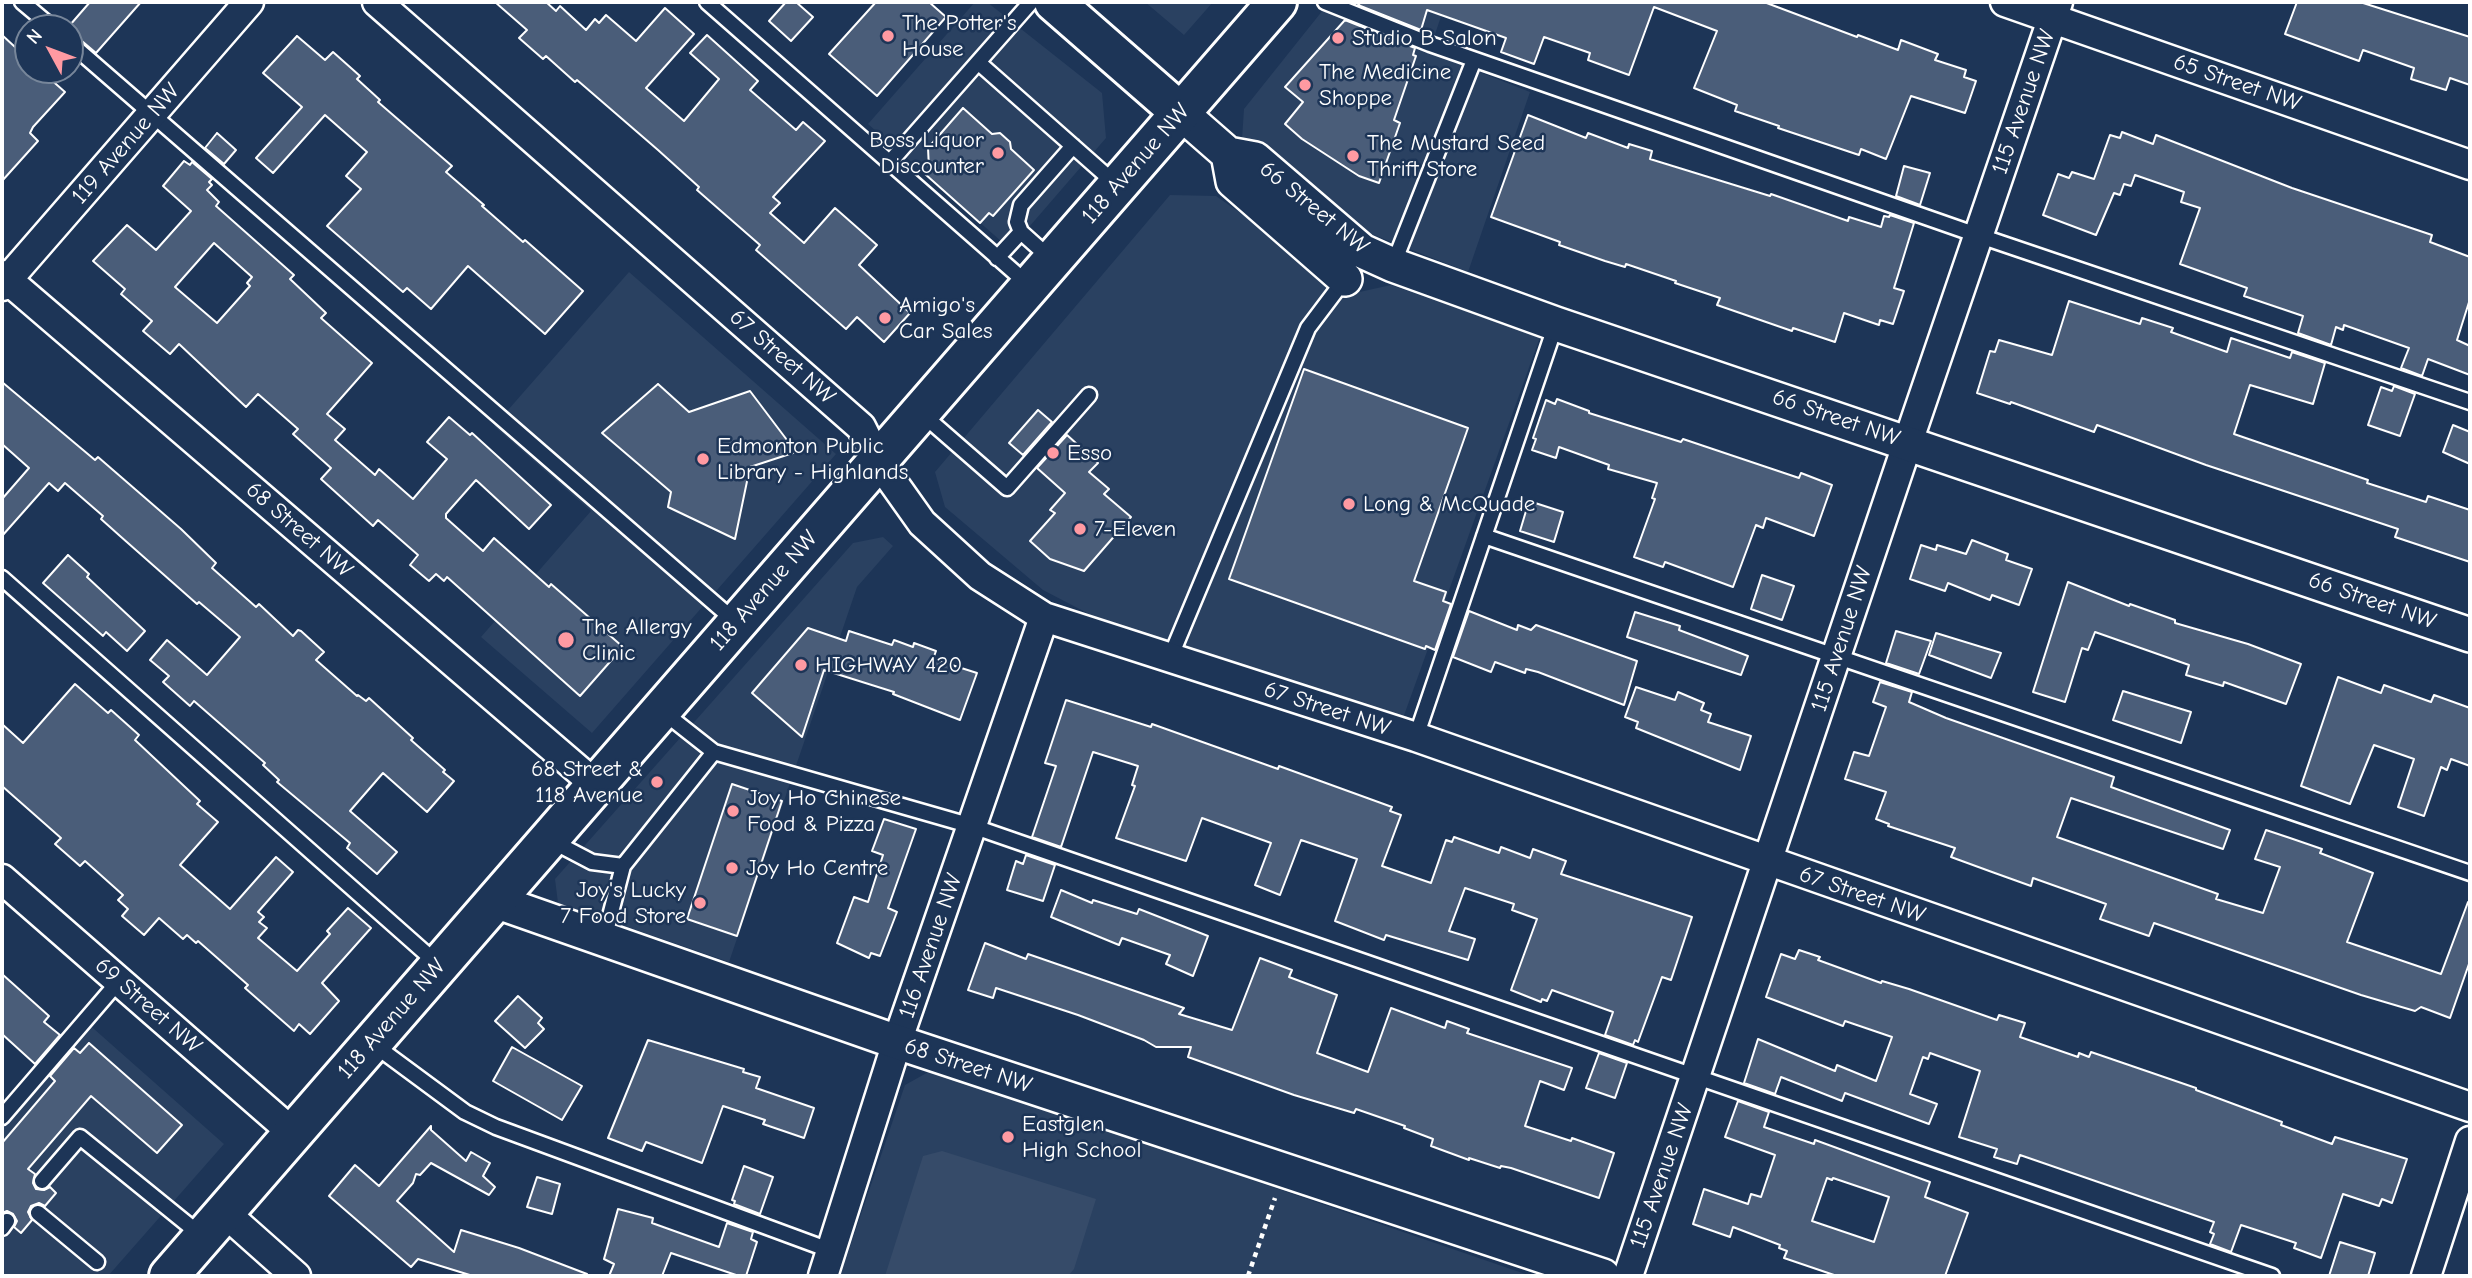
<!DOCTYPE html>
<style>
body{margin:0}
#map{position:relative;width:2472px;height:1278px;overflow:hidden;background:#1d3557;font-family:"Comic Neue",sans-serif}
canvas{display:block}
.frame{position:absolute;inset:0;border:4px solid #fff;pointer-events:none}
.north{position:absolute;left:14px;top:14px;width:70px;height:70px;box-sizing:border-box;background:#1d3557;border:2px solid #77869a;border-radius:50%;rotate:311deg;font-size:19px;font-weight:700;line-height:28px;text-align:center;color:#fff}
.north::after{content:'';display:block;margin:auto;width:24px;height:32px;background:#ff9aa2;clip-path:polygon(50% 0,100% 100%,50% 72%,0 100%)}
</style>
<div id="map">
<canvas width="2472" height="1278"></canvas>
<div class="frame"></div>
<div class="north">N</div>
</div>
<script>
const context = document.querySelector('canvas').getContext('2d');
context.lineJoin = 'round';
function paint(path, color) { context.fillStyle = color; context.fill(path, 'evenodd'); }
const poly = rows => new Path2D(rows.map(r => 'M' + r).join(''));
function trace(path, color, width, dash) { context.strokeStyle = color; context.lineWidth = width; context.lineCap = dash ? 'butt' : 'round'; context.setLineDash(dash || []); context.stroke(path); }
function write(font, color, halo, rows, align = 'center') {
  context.font = font + ' "Comic Neue",sans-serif'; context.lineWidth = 5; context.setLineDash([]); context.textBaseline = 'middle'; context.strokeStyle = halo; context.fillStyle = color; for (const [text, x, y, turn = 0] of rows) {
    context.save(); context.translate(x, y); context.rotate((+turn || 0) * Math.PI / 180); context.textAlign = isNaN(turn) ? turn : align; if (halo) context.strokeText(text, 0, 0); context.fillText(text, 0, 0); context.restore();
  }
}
const built = poly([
 [975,2,987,2,1102,93,1106,138,1010,249,868,124],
 [1145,2,1213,2,1184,35],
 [1339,2,1446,2,1434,37],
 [1323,10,1530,92,1468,272,1356,228,1263,159,1242,139,1244,109],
 [1170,195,1216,196,1355,293,1391,285,1540,337,1402,721,1091,615,1043,590,945,507,935,472],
 [629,272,836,454,592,733,481,637,591,511,494,426],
 [883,537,893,546,857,587,729,962,558,903,555,879,853,543],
 [85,1021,224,1144,108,1276,2,1276,2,1116],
 [932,1070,1531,1276,840,1276,905,1085]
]);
const green = poly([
 [942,1151,1096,1199,1074,1269,1068,1276,885,1276,923,1156]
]);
const building = poly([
 [90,2,141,2,96,53,76,36,70,34,70,25,90,2],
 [495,2,546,2,556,11,560,6,586,30,595,19,599,23,606,15,636,41,665,8,694,34,646,88,684,121,719,79,690,53,707,35,758,81,750,90,796,130,803,122,825,141,773,197,780,203,770,213,804,243,835,208,877,245,859,265,910,313,884,342,857,317,846,329,756,250,760,245,697,190,699,187,658,150,577,80,575,82,546,56,543,59,519,38,527,30,495,2],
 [786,2,796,2,813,17,791,41,769,21,786,2],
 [876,2,929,2,946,17,877,96,829,54,876,2],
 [1361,2,1764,2,1857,37,1858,35,1898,50,1901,40,1938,54,1935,60,1966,70,1964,77,1976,81,1965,113,1911,96,1886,159,1861,149,1859,155,1778,128,1779,126,1735,111,1737,105,1694,88,1717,31,1654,7,1629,75,1588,60,1590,53,1544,37,1534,64,1501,52,1506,38,1427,10,1421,30,1358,5,1361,2],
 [2297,2,2360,2,2470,37,2470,85,2450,78,2446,90,2411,79,2414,68,2363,50,2359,61,2285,34,2297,2],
 [1345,20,1415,48,1413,55,1416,56,1394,120,1400,123,1379,183,1359,176,1302,139,1285,124,1303,102,1285,87,1345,20],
 [2,35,28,59,28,70,40,70,65,92,33,127,30,133,38,141,2,181,2,35],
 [297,36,325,60,333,52,360,76,357,79,380,100,378,102,452,166,446,172,484,205,482,206,523,242,525,240,583,291,545,334,468,266,431,309,407,288,403,292,327,226,361,189,346,176,367,152,325,115,273,173,256,158,302,107,263,73,297,36],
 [963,108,992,134,1000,133,1010,142,1011,149,1034,170,993,216,989,213,980,223,925,174,929,169,928,148,963,108],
 [1528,115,1586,138,1588,133,1628,148,1629,144,1652,151,1650,159,1770,196,1771,194,1848,221,1849,217,1881,227,1884,216,1889,217,1890,215,1914,223,1894,288,1904,291,1893,324,1880,320,1879,325,1844,313,1835,342,1793,328,1792,331,1717,305,1720,298,1675,283,1676,281,1626,264,1625,267,1605,261,1559,245,1560,242,1491,217,1528,115],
 [2122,132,2153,144,2156,135,2292,188,2432,235,2430,242,2470,257,2470,299,2457,340,2470,346,2470,375,2428,359,2422,376,2401,368,2409,348,2344,325,2343,330,2336,327,2331,345,2298,333,2303,316,2244,296,2247,288,2180,264,2200,208,2181,202,2184,192,2135,175,2131,186,2124,184,2120,195,2114,193,2096,235,2043,215,2058,174,2069,178,2072,172,2094,179,2110,135,2120,138,2122,132],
 [217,133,236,150,224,164,205,148,217,133],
 [184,161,190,165,192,162,212,179,209,182,212,185,207,190,219,202,216,206,294,275,290,279,326,313,321,318,372,363,327,414,345,429,335,440,375,475,379,469,413,499,447,459,427,442,449,417,470,435,472,433,551,505,529,529,476,480,446,514,446,518,483,551,494,538,549,587,551,584,623,647,580,696,447,577,444,581,436,574,429,581,410,565,418,555,378,520,373,526,321,479,331,468,293,434,298,429,258,394,246,407,179,344,170,354,143,331,152,321,121,294,125,289,93,261,127,225,156,250,191,211,163,186,184,161],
 [214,243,252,277,247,283,250,286,217,323,175,287,214,243],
 [1904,166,1930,173,1920,205,1896,196,1904,166],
 [2069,301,2140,324,2142,318,2173,328,2171,332,2227,352,2231,338,2290,358,2292,352,2325,363,2313,404,2250,385,2234,434,2368,480,2367,483,2426,502,2428,496,2470,510,2470,562,2395,537,2398,529,2206,465,2097,425,2094,432,2011,402,2010,404,1977,393,1990,351,1995,352,1999,340,2052,355,2069,301],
 [1304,369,1468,428,1414,581,1446,592,1443,601,1451,604,1435,650,1426,646,1425,649,1229,579,1304,369],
 [2,382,95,460,98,457,181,529,216,563,212,568,256,607,259,604,293,636,298,630,301,631,324,652,316,660,357,696,358,695,366,701,369,698,413,738,411,740,445,770,443,772,454,781,427,812,383,773,350,811,397,852,377,874,347,848,350,843,277,782,279,780,263,765,265,763,194,701,190,706,163,682,169,676,150,660,167,640,207,675,240,637,199,602,197,604,120,536,101,519,103,516,65,483,58,491,49,483,2,536,2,499,29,468,2,444,2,382],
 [658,384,689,412,750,391,796,452,750,467,735,539,668,507,671,492,602,433,658,384],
 [2394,386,2415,394,2400,436,2368,425,2381,387,2392,391,2394,386],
 [1557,399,1589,411,1589,413,1681,442,1683,439,1799,478,1801,473,1832,485,1814,536,1766,518,1763,528,1756,525,1733,587,1665,562,1663,567,1634,557,1655,499,1652,498,1657,483,1608,469,1609,465,1559,447,1556,458,1532,450,1536,439,1533,438,1546,400,1555,404,1557,399],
 [1038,410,1052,422,1023,455,1009,443,1038,410],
 [2453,425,2470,432,2470,464,2443,452,2453,425],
 [1067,435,1098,463,1089,472,1109,489,1104,494,1131,517,1084,571,1050,559,1030,541,1055,513,1050,510,1065,493,1037,468,1067,435],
 [1529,501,1563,512,1554,542,1520,531,1529,501],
 [1972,540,2008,554,2006,560,2032,569,2019,605,1992,595,1990,600,1948,583,1945,591,1910,579,1921,545,1936,550,1937,545,1966,554,1972,540],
 [68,555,89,574,87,577,145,631,127,651,106,632,103,636,43,583,68,555],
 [1762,575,1794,586,1782,620,1751,609,1762,575],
 [2068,582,2129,606,2130,604,2175,620,2175,623,2248,644,2301,664,2286,704,2224,682,2223,686,2186,675,2189,665,2095,632,2088,650,2082,648,2065,702,2033,692,2068,582],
 [1469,611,1517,630,1518,625,1531,630,1536,625,1637,661,1624,705,1538,672,1526,669,1525,673,1495,662,1491,672,1453,657,1469,611],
 [1635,612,1680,626,1679,630,1748,656,1741,675,1627,637,1635,612],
 [808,628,846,641,849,631,892,645,894,640,913,647,914,643,936,651,933,659,977,673,960,720,893,694,894,692,824,670,802,737,752,693,808,628],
 [1896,631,1931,641,1919,674,1886,663,1896,631],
 [1936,633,2001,653,1991,678,1929,655,1936,633],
 [2338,677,2381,693,2384,685,2431,702,2434,695,2470,708,2470,766,2451,759,2447,770,2441,767,2424,816,2398,807,2414,759,2374,745,2350,804,2301,786,2338,677],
 [1880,682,1912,692,1909,702,1946,718,2114,777,2111,787,2230,830,2223,849,2071,798,2057,837,2218,894,2216,899,2263,913,2280,867,2255,859,2266,830,2290,838,2322,849,2320,853,2373,873,2347,942,2441,974,2468,902,2470,902,2470,961,2450,1018,2421,1007,2415,1011,2361,995,2154,923,2149,936,2100,919,2106,904,2033,878,2031,886,1992,872,1951,857,1955,848,1888,826,1889,824,1876,819,1886,792,1845,779,1854,752,1869,756,1886,707,1873,702,1880,682],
 [75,684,108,713,111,710,139,735,135,740,200,801,197,804,218,822,180,865,230,909,276,857,293,872,258,912,264,917,259,922,267,928,258,938,297,971,330,934,327,931,348,908,371,928,322,983,339,1001,310,1034,299,1024,294,1031,245,988,248,985,198,941,196,943,187,935,183,939,159,918,144,935,122,916,128,909,118,900,123,895,85,861,80,866,55,844,61,838,2,786,2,724,23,743,75,684],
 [1636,687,1675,700,1678,692,1704,703,1701,710,1711,714,1708,722,1751,736,1740,770,1636,728,1638,722,1625,717,1636,687],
 [2123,691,2191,712,2181,743,2113,720,2123,691],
 [1066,700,1151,727,1152,724,1278,769,1279,766,1392,807,1390,811,1401,815,1382,866,1431,883,1446,840,1452,842,1454,837,1499,853,1501,847,1530,858,1533,849,1566,861,1561,874,1692,917,1671,980,1662,977,1638,1042,1635,1040,1633,1045,1605,1035,1613,1012,1552,990,1547,1001,1542,999,1541,1002,1511,990,1537,919,1512,910,1514,904,1465,888,1449,931,1475,939,1468,960,1386,935,1384,940,1335,921,1357,859,1301,840,1280,895,1255,885,1271,843,1202,818,1186,861,1116,838,1135,786,1132,785,1138,766,1093,752,1061,847,1032,837,1056,766,1045,763,1066,700],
 [732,784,782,801,737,936,687,919,732,784],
 [884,819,916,829,888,908,897,912,880,956,871,953,869,958,837,943,854,897,868,902,883,855,872,851,884,819],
 [1026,855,1055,865,1043,901,1007,890,1016,861,1023,864,1026,855],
 [1061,890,1092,903,1093,900,1137,914,1139,909,1208,936,1193,976,1166,964,1170,955,1122,938,1119,945,1051,917,1061,890],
 [985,943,1026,959,1028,954,1184,1008,1179,1014,1232,1030,1260,958,1292,970,1289,977,1337,995,1317,1053,1368,1072,1391,1008,1445,1028,1447,1021,1469,1029,1467,1033,1572,1068,1564,1090,1540,1081,1525,1126,1571,1141,1572,1138,1614,1153,1599,1198,1511,1168,1501,1166,1500,1168,1469,1158,1469,1160,1431,1146,1433,1139,1404,1128,1405,1126,1356,1109,1354,1113,1294,1095,1188,1057,1191,1047,1156,1047,1144,1040,1078,1015,996,988,993,998,968,990,985,943],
 [1799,950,1820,957,1818,960,1881,983,1882,981,1909,989,1997,1020,1999,1015,2025,1023,2020,1037,2078,1057,2079,1053,2089,1057,2091,1052,2196,1088,2196,1090,2282,1122,2281,1125,2332,1144,2335,1137,2407,1159,2392,1203,2382,1199,2379,1206,2343,1194,2321,1258,2294,1248,2296,1243,2241,1225,2231,1252,2210,1244,2214,1234,2210,1232,2214,1222,2020,1155,2017,1164,1994,1157,1997,1149,1959,1137,1980,1071,1930,1053,1928,1059,1923,1057,1910,1094,1937,1104,1929,1124,1845,1093,1842,1101,1781,1077,1775,1094,1744,1083,1758,1039,1835,1071,1837,1065,1876,1081,1892,1037,1845,1021,1843,1026,1766,997,1781,954,1795,959,1799,950],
 [2,974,49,1016,44,1022,60,1035,35,1064,2,1034,2,974],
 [518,996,542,1018,538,1023,544,1029,525,1048,495,1021,518,996],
 [648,1040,744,1069,743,1072,760,1077,756,1088,814,1108,804,1138,763,1124,765,1120,723,1106,702,1163,646,1142,642,1151,608,1138,648,1040],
 [89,1043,182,1125,157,1153,91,1096,28,1169,35,1174,33,1183,36,1189,44,1190,50,1187,56,1193,45,1206,39,1203,31,1206,28,1212,32,1220,21,1233,14,1227,17,1221,13,1214,7,1211,2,1213,2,1143,55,1081,50,1076,74,1048,80,1053,89,1043],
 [512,1047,582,1086,562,1120,493,1081,512,1047],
 [1599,1053,1627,1063,1615,1098,1586,1088,1599,1053],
 [1738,1101,1769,1112,1764,1127,1814,1144,1815,1140,1930,1182,1925,1197,1968,1213,1945,1276,1837,1276,1784,1258,1787,1251,1779,1248,1780,1245,1733,1227,1730,1237,1693,1224,1704,1189,1748,1204,1751,1194,1761,1197,1775,1155,1725,1137,1738,1101],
 [1827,1178,1832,1180,1833,1178,1889,1197,1874,1242,1812,1221,1827,1178],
 [431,1126,431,1130,466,1161,471,1152,490,1163,483,1176,495,1187,489,1195,431,1163,420,1175,416,1174,413,1183,397,1201,454,1252,461,1230,519,1248,587,1274,587,1276,473,1276,418,1259,411,1267,329,1196,355,1165,379,1186,431,1126],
 [744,1166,773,1177,760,1214,734,1204,735,1201,732,1200,744,1166],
 [537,1177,560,1184,552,1214,527,1207,537,1177],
 [618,1209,653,1218,652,1223,719,1247,727,1223,753,1232,751,1239,757,1242,746,1276,739,1276,671,1253,662,1276,609,1276,614,1264,604,1259,618,1209],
 [2340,1242,2375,1253,2368,1276,2329,1276,2340,1242]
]);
const path = poly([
 [1248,1276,1275,1198]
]);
const service = poly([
 [22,2,53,28],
 [707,2,1029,285],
 [1325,2,1430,44,1980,236,2470,402],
 [70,43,736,622],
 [979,63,1117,185],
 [890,162,1031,2],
 [997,258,1021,232],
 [1051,259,1021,232,1017,222,1021,205,1073,146],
 [1393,265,1474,60],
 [921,413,1007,488,1089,395],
 [1484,536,2470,873],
 [2,578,439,965],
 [1170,658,1308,328,1345,279],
 [662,711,714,752,972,826,2272,1276],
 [1416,737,1556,324],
 [550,840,592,862,623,866],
 [604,939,623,866,714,752],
 [373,1044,465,1112,496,1127,832,1251],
 [2,1117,119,981],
 [42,1181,80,1137,202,1236],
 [38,1213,97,1262],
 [2,1228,7,1221]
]);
const minor = poly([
 [377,2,861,427,878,461,922,523,980,576,1044,617,1416,737,2470,1107],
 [2005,2,2470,165],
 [2,275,596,785],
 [2,286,249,2],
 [2,879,293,1133],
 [224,1212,296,1276],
 [823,1276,897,1042,1044,617],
 [1628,1276,1908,442,2058,2],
 [2426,1276,2470,1141]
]);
const tertiary = poly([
 [1180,112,1228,154,1255,159,1362,251,1393,265,1556,324,2470,635],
 [1228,154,1233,181,1345,279],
 [495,901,897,1042,1603,1276]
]);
const secondary = poly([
 [1054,2,1180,112],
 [169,1276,1277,2]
]);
const markers = [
 [888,36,7,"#ff9aa2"],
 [1338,38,7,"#ff9aa2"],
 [1305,85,7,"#ff9aa2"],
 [998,153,7,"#ff9aa2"],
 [1353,156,7,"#ff9aa2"],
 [885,318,7,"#ff9aa2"],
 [1053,453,7,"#ff9aa2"],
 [703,459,7,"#ff9aa2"],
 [1349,504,7,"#ff9aa2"],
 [1080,529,7,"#ff9aa2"],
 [566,640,9,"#ff9aa2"],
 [801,665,7,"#ff9aa2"],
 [657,782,7,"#ff9aa2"],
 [733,811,7,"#ff9aa2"],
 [732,868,7,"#ff9aa2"],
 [700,903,7,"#ff9aa2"],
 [1008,1137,7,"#ff9aa2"]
];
const poiNames = [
 ["The Potter's",902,23],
 ["House",902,49],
 ["Studio B Salon",1352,38],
 ["The Medicine",1319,72],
 ["Shoppe",1319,98],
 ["Boss Liquor",984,140,"right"],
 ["Discounter",984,166,"right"],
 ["The Mustard Seed",1367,143],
 ["Thrift Store",1367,169],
 ["Amigo's",899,305],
 ["Car Sales",899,331],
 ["Edmonton Public",717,446],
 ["Library - Highlands",717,472],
 ["Esso",1067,453],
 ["Long & McQuade",1363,504],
 ["7-Eleven",1094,529],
 ["The Allergy",582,627],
 ["Clinic",582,653],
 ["HIGHWAY 420",815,665],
 ["68 Street &",643,769,"right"],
 ["118 Avenue",643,795,"right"],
 ["Joy Ho Chinese",747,798],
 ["Food & Pizza",747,824],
 ["Joy Ho Centre",746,868],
 ["Joy's Lucky",686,890,"right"],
 ["7 Food Store",686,916,"right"],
 ["Eastglen",1022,1124],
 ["High School",1022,1150]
];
const streetNames = [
 ["65 Street NW",2237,83,19],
 ["115 Avenue NW",2024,102,-71],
 ["119 Avenue NW",126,144,-49],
 ["118 Avenue NW",1136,164,-49],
 ["66 Street NW",1314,208,39],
 ["67 Street NW",782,357,41],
 ["66 Street NW",1836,418,19],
 ["68 Street NW",299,530,41],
 ["118 Avenue NW",764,591,-49],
 ["66 Street NW",2372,601,19],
 ["115 Avenue NW",1842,639,-72],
 ["67 Street NW",1327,709,18],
 ["67 Street NW",1862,895,19],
 ["116 Avenue NW",931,946,-71],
 ["69 Street NW",148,1006,41],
 ["118 Avenue NW",392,1019,-49],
 ["68 Street NW",968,1066,18],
 ["115 Avenue NW",1662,1176,-71]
];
paint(built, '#2a4161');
paint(green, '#364b69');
paint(building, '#4a5d79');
trace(building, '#fff', 2);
trace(service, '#fff', 19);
trace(minor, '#fff', 33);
trace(tertiary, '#fff', 38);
trace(secondary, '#fff', 44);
trace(path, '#fff', 4.5, [5, 5]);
trace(service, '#1d3557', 14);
trace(minor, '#1d3557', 28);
trace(tertiary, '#1d3557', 33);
trace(secondary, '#1d3557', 38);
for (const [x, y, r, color] of markers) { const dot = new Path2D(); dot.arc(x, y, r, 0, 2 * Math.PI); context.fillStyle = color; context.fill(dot); trace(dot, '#1d3557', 2.5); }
write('23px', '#fff', '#1d3557', poiNames, 'left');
write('23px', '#fff', '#1d3557', streetNames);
</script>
